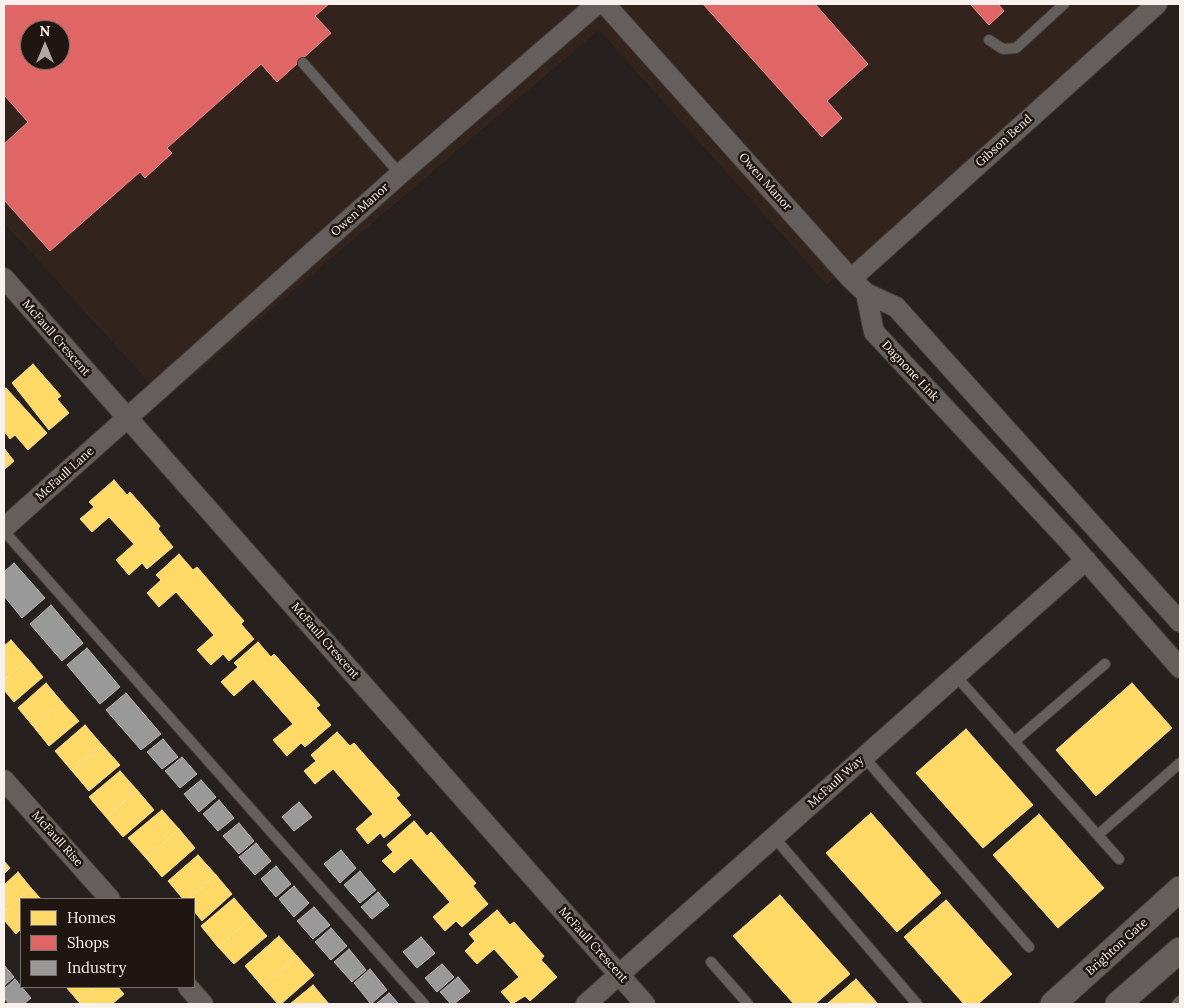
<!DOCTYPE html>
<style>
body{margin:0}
#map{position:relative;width:1184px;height:1008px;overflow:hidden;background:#26201e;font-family:Lora,serif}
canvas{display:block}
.frame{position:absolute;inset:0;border:5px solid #f9f1ee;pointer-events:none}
.legend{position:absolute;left:20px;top:898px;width:175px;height:90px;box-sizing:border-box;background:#1f1611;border:1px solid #766e69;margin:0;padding:6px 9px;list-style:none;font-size:15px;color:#f9f1ee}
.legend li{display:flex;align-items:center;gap:10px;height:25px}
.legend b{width:25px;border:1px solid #766e69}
.north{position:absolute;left:20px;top:20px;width:50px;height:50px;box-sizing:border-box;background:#1f1611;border:1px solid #766e69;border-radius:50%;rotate:0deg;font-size:14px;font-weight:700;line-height:20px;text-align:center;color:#f9f1ee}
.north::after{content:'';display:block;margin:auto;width:18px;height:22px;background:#afa8a5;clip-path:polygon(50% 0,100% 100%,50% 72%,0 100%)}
</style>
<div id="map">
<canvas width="1184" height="1008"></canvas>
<div class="frame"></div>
<ul class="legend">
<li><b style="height:14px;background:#ffd966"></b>Homes</li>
<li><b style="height:14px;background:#e06666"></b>Shops</li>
<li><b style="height:14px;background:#999"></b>Industry</li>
</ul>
<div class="north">N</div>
</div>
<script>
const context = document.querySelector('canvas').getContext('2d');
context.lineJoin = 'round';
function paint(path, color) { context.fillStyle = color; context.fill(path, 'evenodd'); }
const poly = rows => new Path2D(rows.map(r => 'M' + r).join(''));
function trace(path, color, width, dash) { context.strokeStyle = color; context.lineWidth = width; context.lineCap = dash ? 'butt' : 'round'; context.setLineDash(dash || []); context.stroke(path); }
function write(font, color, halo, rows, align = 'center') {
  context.font = font + ' Lora,serif'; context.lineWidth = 5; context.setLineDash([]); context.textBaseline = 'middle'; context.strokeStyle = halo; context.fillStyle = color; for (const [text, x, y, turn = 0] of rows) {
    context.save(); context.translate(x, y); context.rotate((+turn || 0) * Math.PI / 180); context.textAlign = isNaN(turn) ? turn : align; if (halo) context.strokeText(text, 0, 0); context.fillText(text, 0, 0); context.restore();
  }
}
const built = poly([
 [4,4,1159,4,827,285,599,30,165,400,4,223],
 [30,30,60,30,60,60,30,60]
]);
const homes = poly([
 [33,364,61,396,57,399,69,413,49,430,12,383,33,364],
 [6,388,47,433,28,450,15,435,10,439,4,431,4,390,6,388],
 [4,448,14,461,4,470,4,448],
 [114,480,127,495,130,492,160,526,158,529,173,547,147,569,142,563,129,575,116,560,134,544,109,517,92,532,80,519,94,507,89,502,114,480],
 [179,554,193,570,197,567,244,621,241,624,254,639,229,661,223,654,211,665,197,650,214,635,176,592,159,607,147,593,161,580,156,575,179,554],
 [11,640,28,659,4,680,4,646,11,640],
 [258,642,271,657,274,654,320,705,316,708,331,725,305,747,301,743,287,756,273,740,293,724,253,679,234,696,221,682,238,667,234,663,258,642],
 [28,659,43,677,14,702,4,690,4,680,28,659],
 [46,683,62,702,33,726,18,708,46,683],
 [1132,683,1172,728,1096,796,1056,750,1132,683],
 [62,702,79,721,49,746,33,726,62,702],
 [85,725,102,745,72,771,55,751,85,725],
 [966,729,1033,805,983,848,916,773,966,729],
 [337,732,350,746,354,743,400,795,396,798,411,815,384,838,380,833,368,844,356,829,373,814,333,769,315,784,304,771,316,761,311,755,337,732],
 [102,745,120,765,89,791,72,771,102,745],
 [120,771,137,790,106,817,89,797,120,771],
 [137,790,154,810,123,837,106,817,137,790],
 [162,810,179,829,146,858,128,838,162,810],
 [871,813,941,893,897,932,826,853,871,813],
 [1039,814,1104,888,1058,928,993,855,1039,814],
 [414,821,427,836,431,832,476,883,473,886,488,904,462,927,456,921,445,931,433,917,450,902,411,858,394,873,382,861,393,852,387,845,414,821],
 [179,829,195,848,162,877,146,858,179,829],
 [198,855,216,875,187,899,183,899,168,881,198,855],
 [4,861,10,868,4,874,4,861],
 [18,872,31,888,4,912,4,885,18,872],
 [216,875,232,894,202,921,194,911,194,899,187,899,216,875],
 [31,888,41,899,21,899,21,929,16,934,4,920,4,912,31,888],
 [780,895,850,974,815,1004,794,1004,733,936,780,895],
 [234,898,251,918,218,947,201,926,234,898],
 [946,900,1012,974,978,1004,964,1004,904,937,946,900],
 [497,910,510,925,514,922,544,956,541,960,557,977,530,1001,525,996,512,1004,501,992,519,977,494,949,477,964,465,951,475,941,469,934,497,910],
 [251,918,267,936,234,964,218,947,251,918],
 [279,936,297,956,262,986,245,966,279,936],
 [297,956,314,975,281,1004,278,1004,262,986,297,956],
 [856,979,878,1004,827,1004,856,979],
 [313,985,329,1004,290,1004,313,985],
 [66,987,95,987,78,1001,66,987],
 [95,987,118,987,124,994,112,1004,81,1004,78,1001,95,987]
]);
const shops = poly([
 [4,4,329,4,315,16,331,33,277,82,261,64,167,148,172,153,145,178,140,172,50,251,4,200,4,144,28,122,4,95,4,4],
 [30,30,60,30,60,60,30,60,30,30],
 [703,4,815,4,868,64,827,101,842,118,822,137,703,4],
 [970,4,998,4,1004,11,989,25,970,4]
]);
const industry = poly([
 [14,563,45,598,22,618,4,596,4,572,14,563],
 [51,605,83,643,62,661,30,624,51,605],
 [87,648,120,687,100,704,67,665,87,648],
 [126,693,161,734,141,750,106,710,126,693],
 [163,739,178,757,162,769,147,752,163,739],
 [182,757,197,774,180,788,165,771,182,757],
 [201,780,216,797,199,812,184,794,201,780],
 [219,800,234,818,218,831,203,814,219,800],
 [299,802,312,817,294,831,282,817,299,802],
 [239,823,254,841,239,854,223,836,239,823],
 [256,843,271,861,255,875,239,857,256,843],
 [341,850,356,868,340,883,324,864,341,850],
 [276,866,291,884,276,897,261,879,276,866],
 [360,871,376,890,360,903,344,885,360,871],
 [294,886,309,903,294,917,279,899,294,886],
 [378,892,389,905,372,919,361,907,378,892],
 [314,907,330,925,313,939,297,921,314,907],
 [331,928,347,946,331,960,315,942,331,928],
 [421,937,435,953,417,968,403,952,421,937],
 [349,949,366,970,352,982,334,962,349,949],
 [442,964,454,977,437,992,425,978,442,964],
 [4,965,14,977,4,986,4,965],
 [370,969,387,990,371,1004,354,983,370,969],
 [458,977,470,991,454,1004,451,1004,440,992,458,977],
 [15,979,31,998,24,1004,9,1004,4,998,4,989,15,979],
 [389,993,399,1004,376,1004,389,993]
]);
const service = poly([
 [989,40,1003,49,1016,48,1064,4],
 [303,63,400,174],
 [4,531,424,1004],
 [955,675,1119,859],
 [1015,741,1105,664],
 [864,757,1029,947],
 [1099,834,1180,763],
 [774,837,917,1004],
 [711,962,748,1004],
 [1177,1004,1180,1001]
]);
const minor = poly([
 [605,4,851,279,866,293,896,307,1180,622],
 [4,278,645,1004],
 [851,279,1157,4],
 [866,293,874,332,1067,539,1180,668],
 [4,528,400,174,597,4],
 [4,780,110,899],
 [188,987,203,1004],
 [586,1004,1086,560]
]);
const tertiary = poly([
 [1053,1004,1180,889],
 [1118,1004,1180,950]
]);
const streetNames = [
 ["Gibson Bend",1004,141,-42],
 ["Owen Manor",765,182,48],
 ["Owen Manor",360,210,-42],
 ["McFaull Crescent",56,338,49],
 ["Dagnone Link",910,371,47],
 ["McFaull Lane",65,474,-42],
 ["McFaull Crescent",325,641,49],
 ["McFaull Way",836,782,-42],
 ["McFaull Rise",57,839,48],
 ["McFaull Crescent",593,945,48],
 ["Brighton Gate",1117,947,-42]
];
paint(built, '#32231c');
paint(homes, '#ffd966');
trace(homes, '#fde08f', 1);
paint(shops, '#e06666');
trace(shops, '#e8908f', 1);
paint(industry, '#999');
trace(industry, '#b6b3b2', 1);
trace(service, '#413c3a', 12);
trace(minor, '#413c3a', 22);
trace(tertiary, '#413c3a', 27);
trace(service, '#645f5d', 10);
trace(minor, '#645f5d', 20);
trace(tertiary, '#645f5d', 25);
write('12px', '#f9f1ee', '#1f1611', streetNames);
</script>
